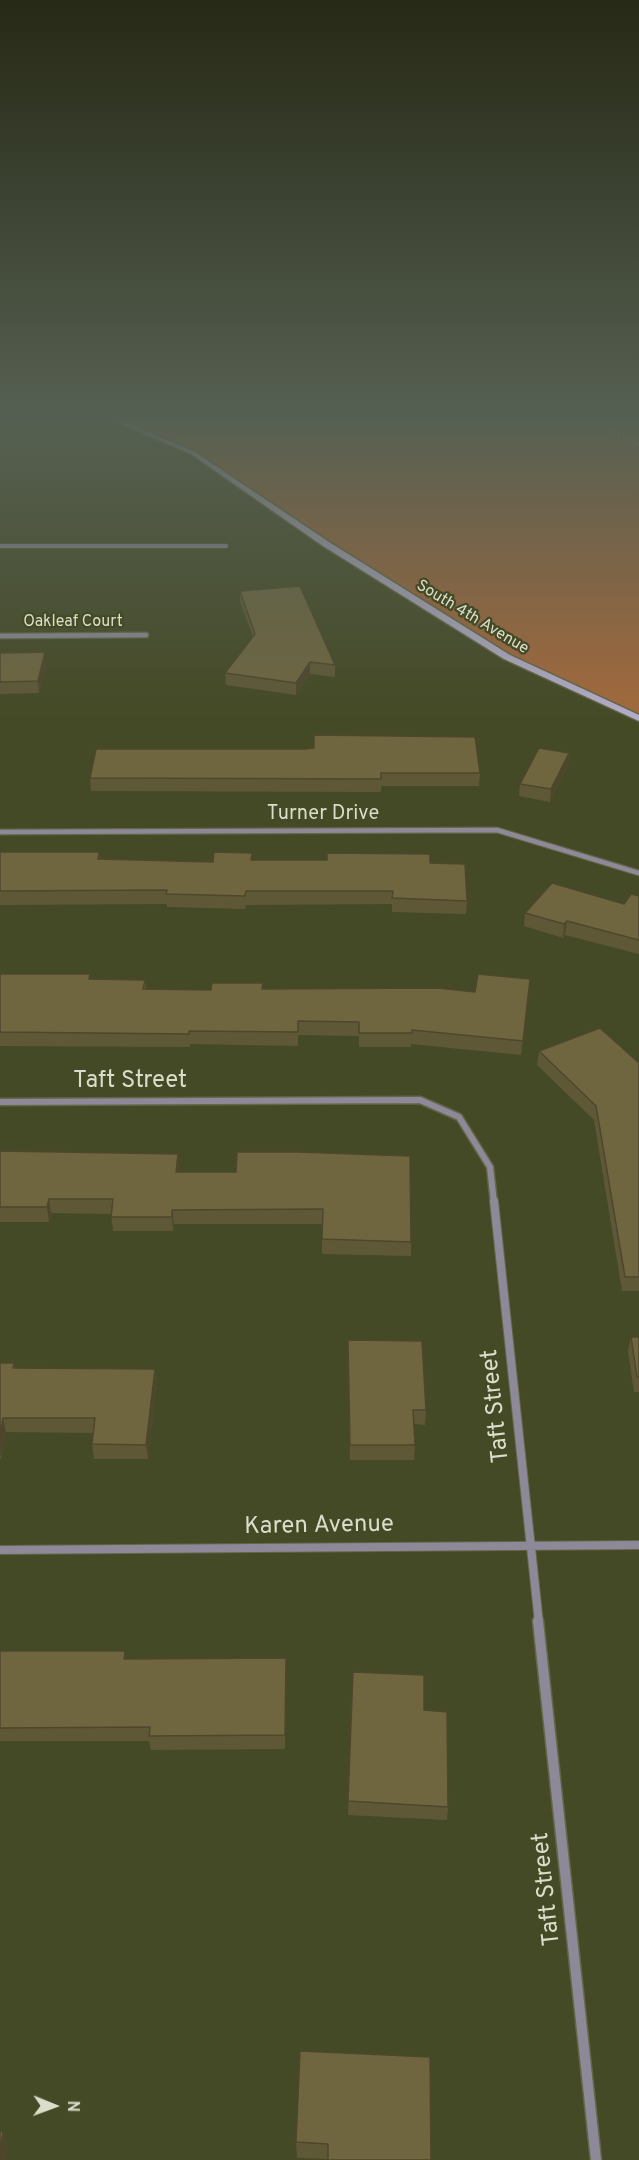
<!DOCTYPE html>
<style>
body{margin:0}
#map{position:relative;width:639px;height:2160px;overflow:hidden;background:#454a26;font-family:Overpass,sans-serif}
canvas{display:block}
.north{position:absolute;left:24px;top:2076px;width:60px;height:60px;-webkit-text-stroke:4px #454a26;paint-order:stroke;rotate:91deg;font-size:16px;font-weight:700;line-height:24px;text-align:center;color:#d9ddc9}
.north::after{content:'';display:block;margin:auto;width:21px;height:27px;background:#d9ddc9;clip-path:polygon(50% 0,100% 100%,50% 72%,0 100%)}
</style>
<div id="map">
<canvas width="639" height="2160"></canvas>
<div class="north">N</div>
</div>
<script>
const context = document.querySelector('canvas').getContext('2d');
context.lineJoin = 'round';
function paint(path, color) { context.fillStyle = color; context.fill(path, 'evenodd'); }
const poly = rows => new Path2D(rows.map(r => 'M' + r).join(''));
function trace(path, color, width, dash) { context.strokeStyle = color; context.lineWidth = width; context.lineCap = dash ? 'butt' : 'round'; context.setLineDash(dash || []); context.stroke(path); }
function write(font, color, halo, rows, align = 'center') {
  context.font = font + ' Overpass,sans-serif'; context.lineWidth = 4.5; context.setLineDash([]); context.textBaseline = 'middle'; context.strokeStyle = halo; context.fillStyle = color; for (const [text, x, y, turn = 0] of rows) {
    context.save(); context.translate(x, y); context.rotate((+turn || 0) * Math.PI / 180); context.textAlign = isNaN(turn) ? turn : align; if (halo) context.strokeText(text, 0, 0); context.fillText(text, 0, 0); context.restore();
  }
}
const forest = poly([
 [113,419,639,419,639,718,507,657,326,544,193,453]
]);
const streetFar4 = poly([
 [0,546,226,546]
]);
const streetFar3 = poly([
 [0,636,146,635],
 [0,832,497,830,639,873]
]);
const streetFar2 = poly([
 [0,1102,420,1100,459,1117,490,1167,494,1203]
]);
const streetFar1 = poly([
 [494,1201,539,1623],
 [0,1550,639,1545]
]);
const street = poly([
 [538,1621,596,2160]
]);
const secondary = poly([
 [110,419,118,419,195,452,329,542,510,655,639,715,639,721,504,659,323,546,191,454,110,419]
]);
const rail = poly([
 [583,419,639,444]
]);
const wall = poly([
 [240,591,335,665,335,677,310,674,296,695,226,685,225,673,253,637,240,602],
 [0,653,46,664,39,693,0,694],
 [96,749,480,773,479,786,381,786,381,792,91,791,90,778],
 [569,753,568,765,550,802,519,796,520,784],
 [0,852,99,852,100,859,213,862,252,860,430,863,467,901,466,914,392,912,392,904,246,905,245,909,167,907,167,904,0,905],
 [639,896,639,954,565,935,563,938,524,926,525,913,624,904],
 [0,974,91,979,145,980,146,989,211,990,263,989,475,992,530,979,521,1055,411,1044,411,1047,359,1047,359,1036,298,1035,298,1046,190,1044,190,1047,0,1046],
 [539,1051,639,1063,639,1291,622,1291,594,1120,537,1065],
 [0,1151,178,1154,179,1172,236,1172,411,1242,411,1256,322,1254,322,1224,174,1224,173,1231,113,1231,111,1214,51,1213,49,1222,0,1222],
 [631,1337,639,1337,639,1392,634,1392,628,1351],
 [348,1340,426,1410,425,1425,414,1424,415,1445,414,1460,350,1460],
 [0,1363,14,1363,15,1368,155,1369,156,1384,148,1459,94,1459,92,1444,93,1433,6,1432,1,1459,0,1459],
 [0,1651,126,1659,286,1658,285,1749,151,1750,149,1741,0,1741],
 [353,1672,424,1710,448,1807,447,1820,348,1815],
 [300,2051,431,2160,328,2159,297,2158,296,2142]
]);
const shadedWall = poly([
 [45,652,46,664,39,693,38,681],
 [310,662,310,674,296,695,296,683],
 [569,753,568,765,550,802,551,789],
 [567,921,565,935,563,938,564,924],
 [178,1154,179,1168,177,1187,176,1172],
 [49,1199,51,1213,49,1222,47,1207],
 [172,1210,174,1224,173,1231,172,1217],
 [155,1369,156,1384,148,1459,146,1445],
 [3,1418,6,1432,1,1459,0,1453,0,1435],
 [286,1658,287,1672,285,1749,285,1735],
 [3,2132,8,2147,6,2160,0,2160,0,2151]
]);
const building = poly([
 [300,586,335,665,310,662,296,683,225,673,255,634,240,591,300,586],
 [45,652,38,681,0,682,0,653,45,652],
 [314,735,475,737,480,773,381,773,381,779,90,778,96,749,304,749,314,748,314,735],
 [539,748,569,753,551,789,520,784,539,748],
 [0,852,99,852,98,859,213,862,214,852,252,853,251,860,327,860,327,853,430,854,430,863,465,864,467,901,392,898,393,891,246,891,245,896,166,894,167,890,0,891,0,852],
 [552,883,624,904,631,894,639,896,639,940,567,921,564,924,525,913,552,883],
 [0,974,90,974,89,979,145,980,143,989,211,990,212,983,263,983,262,989,438,988,475,992,478,974,530,979,523,1041,412,1030,412,1033,359,1033,359,1022,298,1021,298,1032,189,1031,189,1034,0,1032,0,974],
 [600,1028,639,1063,639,1277,625,1277,596,1106,539,1051,600,1028],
 [0,1151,178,1154,176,1172,236,1172,237,1152,298,1152,410,1156,411,1242,322,1239,323,1209,172,1210,172,1217,111,1217,113,1199,49,1199,47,1207,0,1207,0,1151],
 [631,1337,639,1337,639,1377,637,1377,631,1337],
 [348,1340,422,1341,426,1410,413,1410,415,1445,350,1445,348,1340],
 [0,1363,14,1363,13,1368,155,1369,146,1445,92,1444,95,1418,3,1418,0,1435,0,1363],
 [0,1651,125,1651,124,1659,286,1658,285,1735,149,1736,150,1727,0,1728,0,1651],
 [353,1672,424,1675,424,1710,447,1712,448,1807,348,1801,353,1672],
 [300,2051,430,2057,431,2160,328,2160,328,2144,296,2142,300,2051],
 [0,2131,3,2132,0,2151,0,2131]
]);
const farStreetnames = [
 ["South 4th Avenue",472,618,31],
 ["Oakleaf Court",73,623]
];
const streetNames = [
 ["Turner Drive",323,815]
];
const nearStreetnames = [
 ["Taft Street",130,1082],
 ["Taft Street",497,1406,-96],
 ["Karen Avenue",319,1527,-1],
 ["Taft Street",548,1889,-96]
];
paint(forest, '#a4693c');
trace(streetFar4, '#636747', 5);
trace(streetFar3, '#636747', 7);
trace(streetFar2, '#636747', 9);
trace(streetFar1, '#636747', 10);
trace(street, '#636747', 13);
trace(secondary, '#636747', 3);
trace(streetFar4, '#8d8999', 4);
trace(streetFar3, '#8d8999', 4.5);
trace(streetFar2, '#8d8999', 6);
trace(streetFar1, '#8d8999', 8);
trace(street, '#8d8999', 10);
paint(secondary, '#b4adc8');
trace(rail, '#b7bba3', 3, [1.5, 4]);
paint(wall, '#5f5837');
paint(shadedWall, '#4e472d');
paint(building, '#6f6640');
trace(building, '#4e472d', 1.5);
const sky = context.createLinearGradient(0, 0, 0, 721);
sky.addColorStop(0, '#262915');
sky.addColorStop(0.58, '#566052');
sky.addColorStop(1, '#56605200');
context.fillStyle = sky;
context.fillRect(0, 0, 639, 721);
write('16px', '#d9ddc9', '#454a26', farStreetnames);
write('20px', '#d9ddc9', '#454a26', streetNames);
write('24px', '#d9ddc9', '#454a26', nearStreetnames);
</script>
